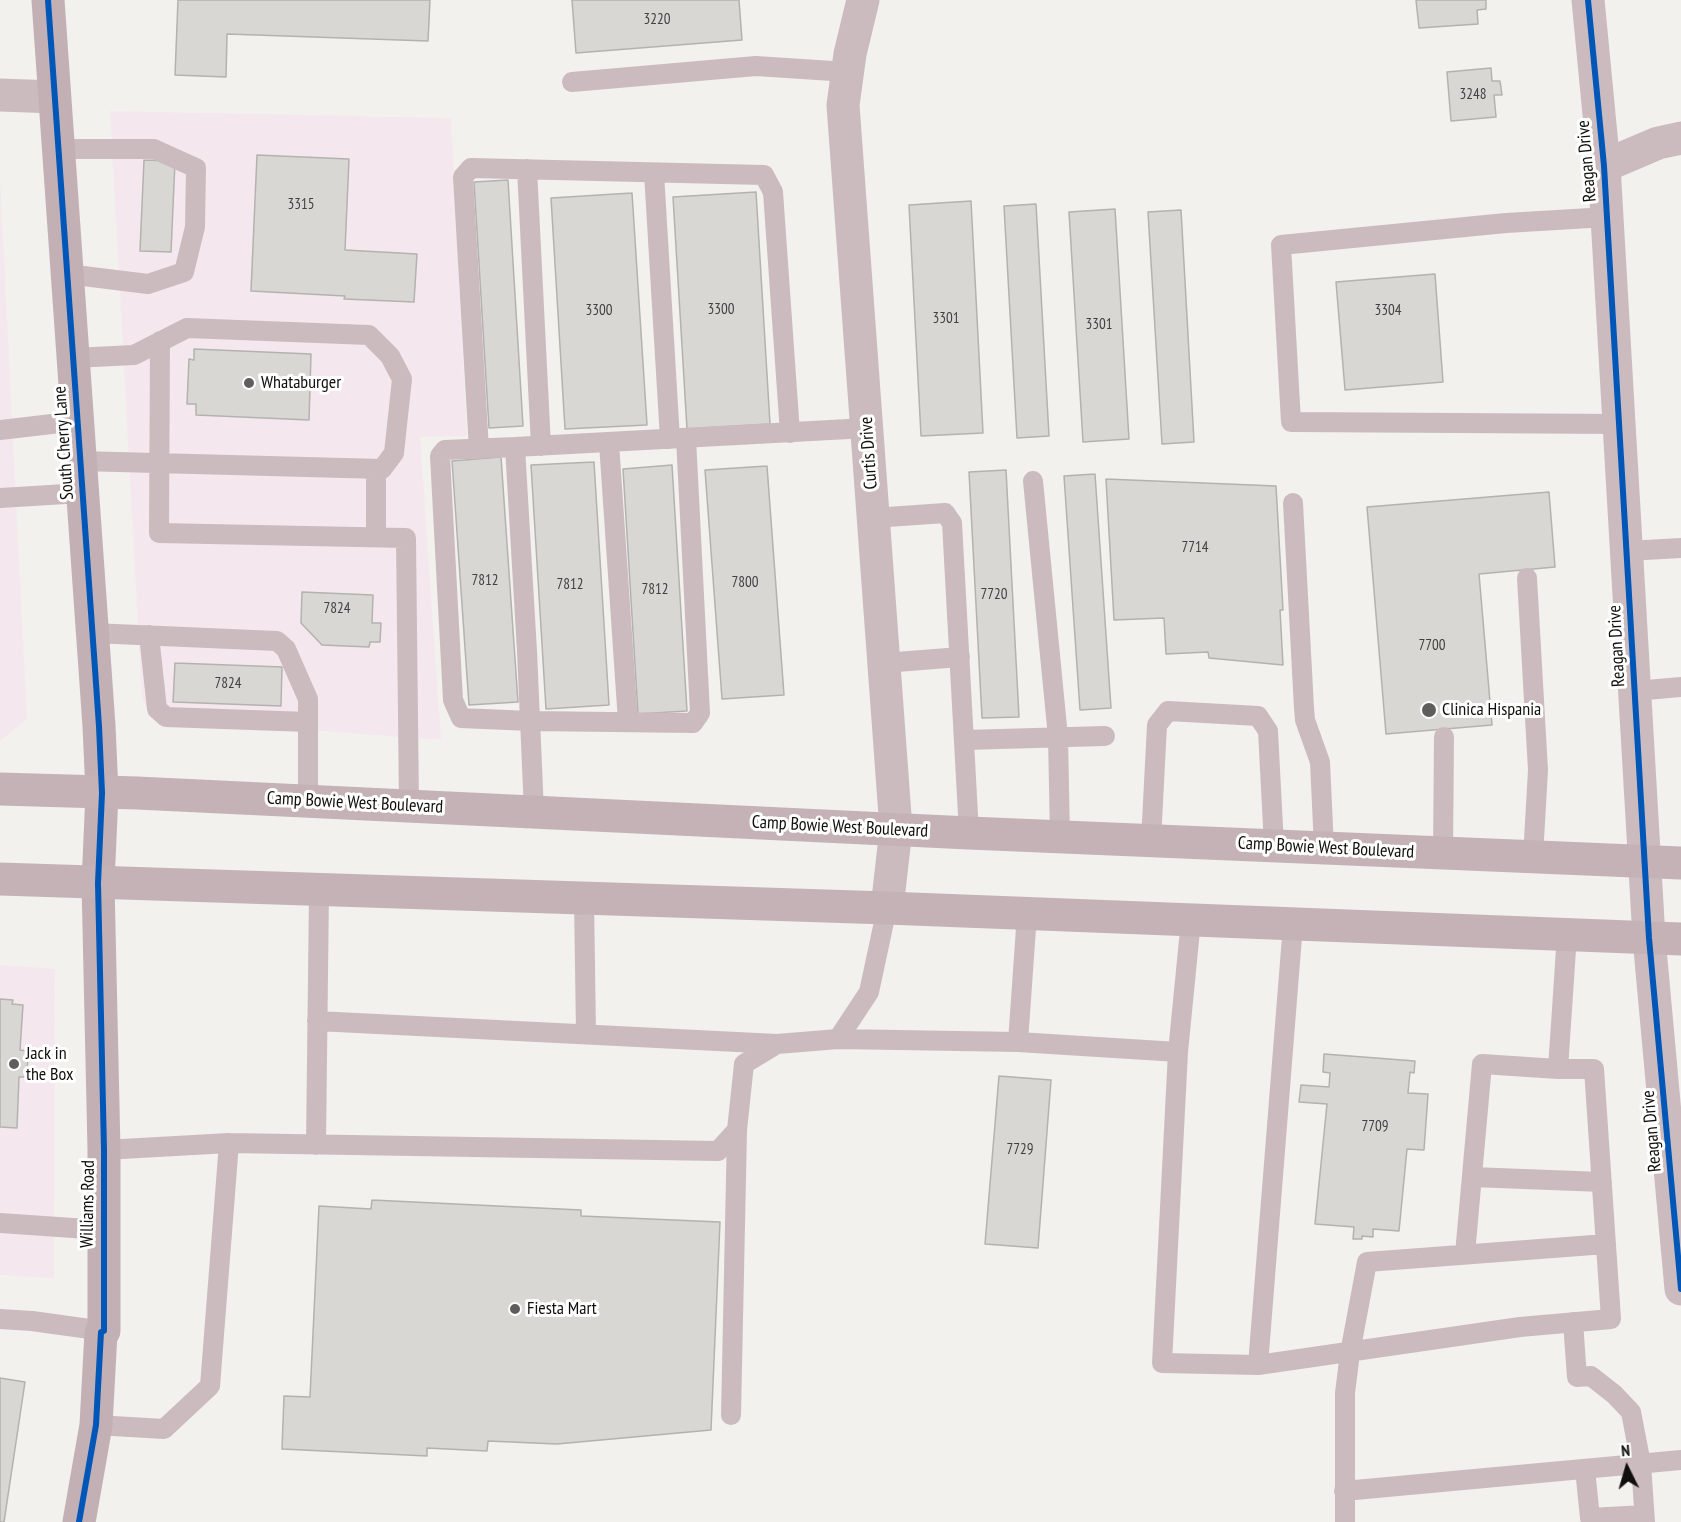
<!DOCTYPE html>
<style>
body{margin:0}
#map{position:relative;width:1681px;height:1522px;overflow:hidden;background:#f2f1ed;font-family:"PT Sans Narrow",sans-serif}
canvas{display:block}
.north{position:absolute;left:1597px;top:1438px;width:60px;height:60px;-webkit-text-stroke:4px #fff;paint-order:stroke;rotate:355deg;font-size:16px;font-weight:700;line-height:24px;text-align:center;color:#100f0d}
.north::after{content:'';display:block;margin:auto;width:21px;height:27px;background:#100f0d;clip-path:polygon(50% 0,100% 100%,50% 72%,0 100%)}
</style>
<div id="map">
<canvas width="1681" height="1522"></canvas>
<div class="north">N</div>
</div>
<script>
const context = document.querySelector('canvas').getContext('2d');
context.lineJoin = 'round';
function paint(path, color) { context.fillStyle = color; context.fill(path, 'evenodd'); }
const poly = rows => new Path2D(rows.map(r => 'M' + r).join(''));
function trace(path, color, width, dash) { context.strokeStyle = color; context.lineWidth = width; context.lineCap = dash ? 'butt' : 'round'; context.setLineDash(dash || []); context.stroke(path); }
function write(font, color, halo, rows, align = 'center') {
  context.font = font + ' "PT Sans Narrow",sans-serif'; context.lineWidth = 6; context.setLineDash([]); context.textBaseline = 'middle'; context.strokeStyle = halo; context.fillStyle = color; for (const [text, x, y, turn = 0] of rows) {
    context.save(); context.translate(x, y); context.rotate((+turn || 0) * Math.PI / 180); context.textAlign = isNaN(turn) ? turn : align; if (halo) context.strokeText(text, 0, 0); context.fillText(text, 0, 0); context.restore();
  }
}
const commercial = poly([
 [110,111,451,118,467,436,420,437,441,740,154,718,142,699],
 [0,178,27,719,0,741],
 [0,965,55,969,54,1278,0,1275]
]);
const building = poly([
 [178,0,430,0,428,41,227,34,226,77,175,75,178,0],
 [572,0,739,0,742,40,576,53,572,0],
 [1416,0,1486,0,1486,9,1477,10,1478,24,1419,28,1416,0],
 [1491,68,1492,81,1500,81,1502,95,1494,95,1496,117,1451,121,1447,72,1491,68],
 [257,155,349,159,345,250,417,254,414,302,344,299,345,296,251,291,257,155],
 [144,160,175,161,171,252,140,251,144,160],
 [508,180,523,426,489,428,474,182,508,180],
 [756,192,770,424,687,429,673,197,756,192],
 [632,193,647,425,565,429,551,198,632,193],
 [971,201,983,433,921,436,909,205,971,201],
 [1036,204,1049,436,1017,438,1004,206,1036,204],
 [1115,209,1129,439,1083,442,1069,212,1115,209],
 [1181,210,1194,442,1162,444,1148,212,1181,210],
 [1435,274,1443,382,1345,390,1336,282,1435,274],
 [194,349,311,354,309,420,196,415,196,404,187,404,189,359,194,360,194,349],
 [501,457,518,702,469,705,452,461,501,457],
 [594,462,609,705,546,709,531,465,594,462],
 [672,465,687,711,638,714,623,469,672,465],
 [767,466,784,695,722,699,705,470,767,466],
 [1006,470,1019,717,982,718,969,472,1006,470],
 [1095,474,1111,708,1080,710,1064,476,1095,474],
 [1106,479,1276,486,1283,610,1280,610,1283,665,1209,658,1208,652,1166,654,1164,618,1114,620,1106,479],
 [1549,492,1555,567,1479,574,1492,725,1386,734,1367,507,1549,492],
 [302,592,373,595,372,623,381,623,380,642,370,642,369,647,322,645,301,623,302,592],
 [175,663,282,667,281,706,173,702,175,663],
 [0,999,13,1000,12,1004,23,1005,20,1050,28,1051,27,1077,19,1077,17,1128,0,1127,0,999],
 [1324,1054,1415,1061,1414,1073,1410,1072,1408,1093,1428,1094,1424,1150,1407,1149,1399,1231,1373,1229,1373,1237,1362,1236,1362,1239,1353,1239,1354,1227,1315,1224,1327,1104,1299,1102,1301,1085,1329,1087,1330,1073,1323,1072,1324,1054],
 [999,1076,1051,1080,1038,1248,985,1244,999,1076],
 [372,1200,581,1210,581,1216,720,1222,711,1430,557,1444,488,1441,487,1451,427,1448,427,1456,282,1449,284,1396,310,1397,319,1206,371,1209,372,1200],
 [0,1378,25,1382,4,1522,0,1522,0,1378]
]);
const lane = poly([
 [572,82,756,66,848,72],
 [58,149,154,149,196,168,195,227,184,272,148,284,67,274],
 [527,169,541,446],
 [654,173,670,439],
 [1607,217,1506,223,1281,245,1291,422,1619,424],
 [160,341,159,533,406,538,409,806],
 [73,358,134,355,187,328,369,335,390,356,402,379,394,453,382,469,80,461],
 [0,430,77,421],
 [609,443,628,722],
 [515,447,445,450,440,456,453,700,461,718,530,721,693,723,700,713,686,438],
 [479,449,463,177,471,168,764,175,773,192,790,433],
 [1033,481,1058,737,1060,837],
 [0,498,82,493],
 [1293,503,1304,708,1305,720,1320,762,1324,848],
 [873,518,945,513,952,523,969,833],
 [376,537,376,469],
 [1627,551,1681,548],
 [1527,578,1538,770,1533,857],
 [92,633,277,641,286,649,308,699,308,801],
 [149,635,157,709,166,717,308,722],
 [884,663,960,657],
 [1635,691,1681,687],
 [965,740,1105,736],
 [534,812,527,651,515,447,867,428],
 [1151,841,1157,725,1168,711,1258,716,1268,731,1274,846],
 [1443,854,1444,737],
 [584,898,586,1034],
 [317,1021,777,1044],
 [838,1039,1018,1042,1027,914],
 [1018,1042,1178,1052,1162,1363,1258,1365,1293,924],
 [1178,1052,1191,920],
 [316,1145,319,890],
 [104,1150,229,1143,718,1151,737,1130,744,1064,777,1044,838,1039,869,992,887,908],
 [1472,1177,1602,1182],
 [0,1223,102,1230],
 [1465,1254,1482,1064,1558,1069],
 [0,1319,32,1321,104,1331],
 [1573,1322,1577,1377,1591,1376,1614,1394,1631,1412,1641,1464,1645,1522],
 [1258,1365,1520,1327,1611,1319,1594,1069,1558,1069,1567,934],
 [731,1415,737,1130],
 [96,1425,164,1429,210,1386,229,1143],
 [1585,1469,1590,1518,1644,1515],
 [1344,1491,1681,1460],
 [1345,1522,1345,1393,1350,1353,1367,1262,1606,1244]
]);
const street = poly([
 [863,0,850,54,843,105,896,829,887,908],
 [1588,0,1604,166,1649,938,1681,1289],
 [0,95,54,97],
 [1604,166,1658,143,1681,138]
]);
const secondary = poly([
 [48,0,99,726,102,793,98,883,104,1150,104,1331,101,1332,96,1425,79,1522]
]);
const primary = poly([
 [0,789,137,793,969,833,1681,863],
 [0,879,887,908,1681,939]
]);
const cycleway = poly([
 [48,0,99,726,102,793,98,883,104,1150,104,1331,101,1332,96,1425,79,1522],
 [1588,0,1604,166,1649,938,1681,1289]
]);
const markers = [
 [249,383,6,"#5f5e5b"],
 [1429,710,8,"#5f5e5b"],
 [14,1064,6,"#5f5e5b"],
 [515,1309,6,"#5f5e5b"]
];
const numberNames = [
 ["3220",657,20],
 ["3248",1473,95],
 ["3315",301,205],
 ["3300",721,310],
 ["3300",599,311],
 ["3304",1388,311],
 ["3301",946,319],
 ["3301",1099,325],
 ["7714",1195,548],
 ["7812",485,581],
 ["7800",745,583],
 ["7812",570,585],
 ["7812",655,590],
 ["7720",994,595],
 ["7824",337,609],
 ["7700",1432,646],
 ["7824",228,684],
 ["7709",1375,1127],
 ["7729",1020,1150]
];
const streetNames = [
 ["Reagan Drive",1587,161,-95],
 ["South Cherry Lane",64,443,-94],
 ["Curtis Drive",869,453,-94],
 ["Reagan Drive",1617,646,-93],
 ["Camp Bowie West Boulevard",355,803,3],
 ["Camp Bowie West Boulevard",840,827,3],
 ["Camp Bowie West Boulevard",1326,848,3],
 ["Reagan Drive",1652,1131,-95],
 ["Williams Road",88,1204,-89]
];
const poiNames = [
 ["Whataburger",261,383],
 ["Clinica Hispania",1442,710],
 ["Jack in",26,1054],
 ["the Box",26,1075],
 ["Fiesta Mart",527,1309]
];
paint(commercial, '#f4e8ee');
paint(building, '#d8d7d4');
trace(building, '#b4b2af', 1.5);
trace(lane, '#ccbbbe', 20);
trace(street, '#ccbbbe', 33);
trace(secondary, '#c3b0b4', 33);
trace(primary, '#c5b2b6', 33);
trace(cycleway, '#0057b8', 6);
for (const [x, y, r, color] of markers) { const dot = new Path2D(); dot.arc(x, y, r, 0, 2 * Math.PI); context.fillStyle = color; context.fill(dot); trace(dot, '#fff', 2); }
write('15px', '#42413f', null, numberNames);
write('18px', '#100f0d', '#fff', streetNames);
write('18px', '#100f0d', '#fff', poiNames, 'left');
</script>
